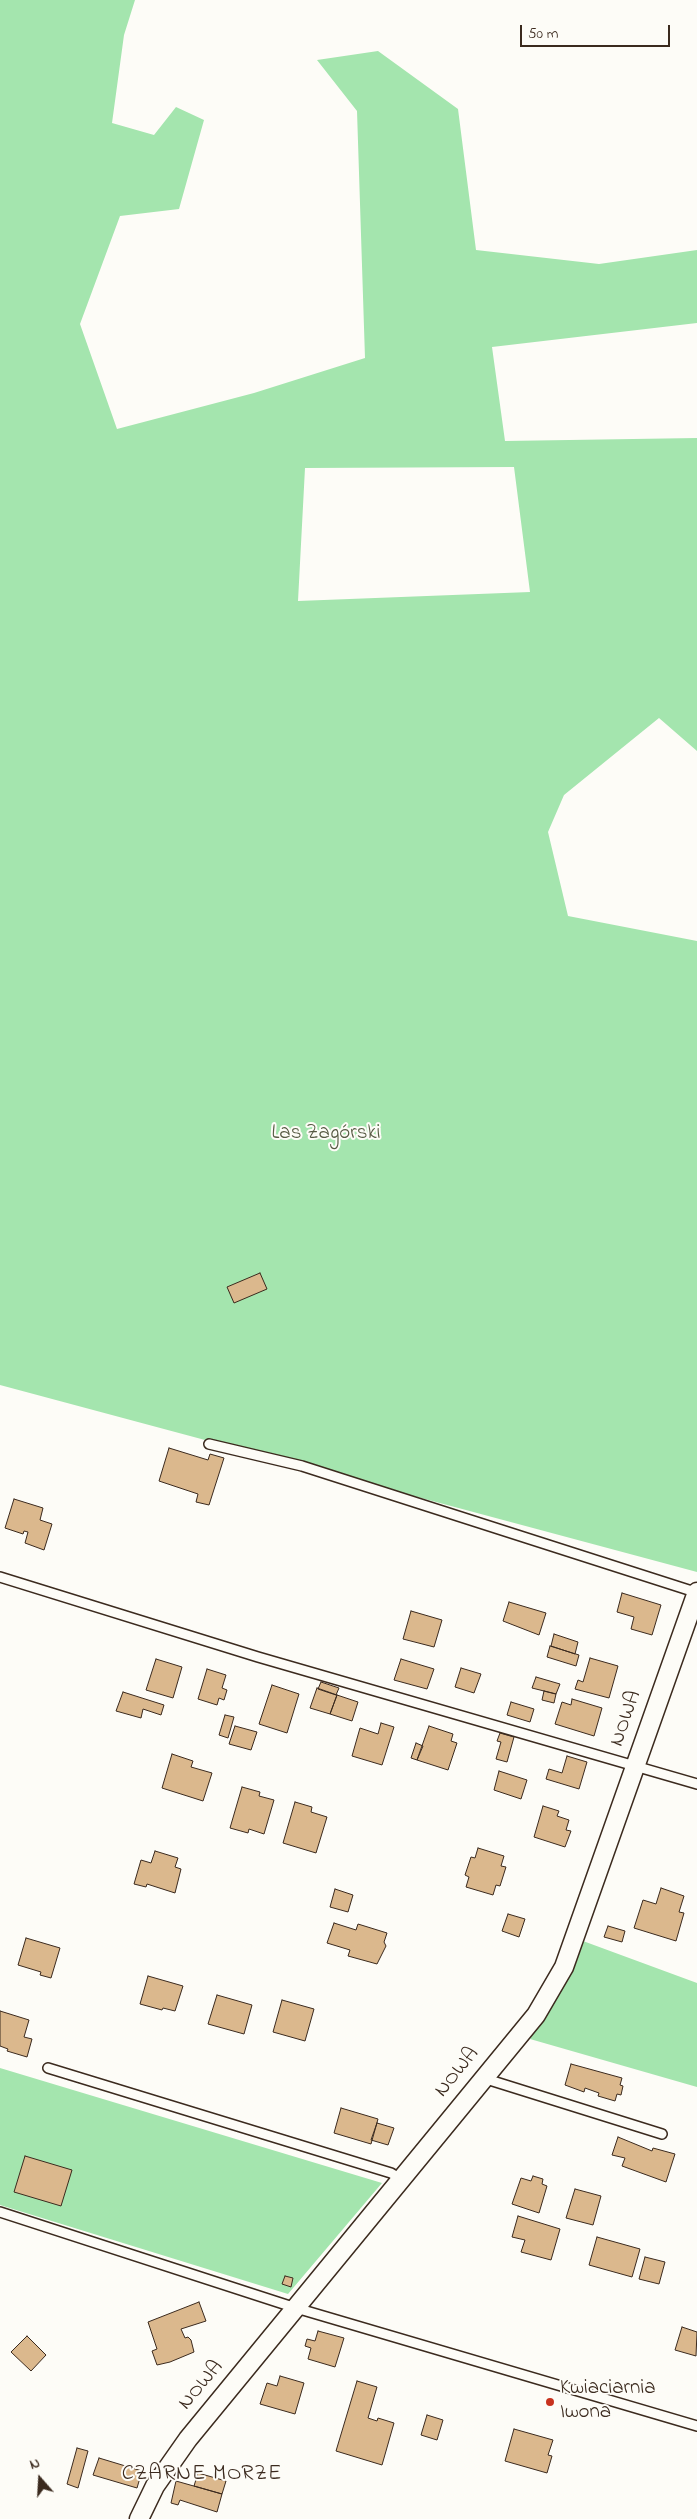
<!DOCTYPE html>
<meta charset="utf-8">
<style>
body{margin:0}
#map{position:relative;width:697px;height:2519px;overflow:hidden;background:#fdfcf7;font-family:"Indie Flower",sans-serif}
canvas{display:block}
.north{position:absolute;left:15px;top:2454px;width:50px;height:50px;-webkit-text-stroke:4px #fdfcf7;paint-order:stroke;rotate:341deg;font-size:14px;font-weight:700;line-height:20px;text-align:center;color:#3b2a1e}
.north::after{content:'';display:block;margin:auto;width:18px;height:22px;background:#3b2a1e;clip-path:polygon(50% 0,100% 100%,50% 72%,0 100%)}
.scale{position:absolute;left:520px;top:25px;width:150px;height:22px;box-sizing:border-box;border:2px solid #3b2a1e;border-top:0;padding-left:6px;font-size:15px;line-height:18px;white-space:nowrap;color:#3b2a1e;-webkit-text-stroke:4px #fdfcf7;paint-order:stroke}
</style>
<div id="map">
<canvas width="697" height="2519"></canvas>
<div class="north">N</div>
<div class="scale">50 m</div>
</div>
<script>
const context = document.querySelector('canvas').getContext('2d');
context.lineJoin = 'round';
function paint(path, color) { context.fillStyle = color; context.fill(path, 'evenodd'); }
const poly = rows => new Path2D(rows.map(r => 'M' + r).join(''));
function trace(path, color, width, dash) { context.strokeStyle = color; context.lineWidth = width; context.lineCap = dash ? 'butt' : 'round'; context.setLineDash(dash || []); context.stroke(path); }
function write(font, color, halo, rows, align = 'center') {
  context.font = font + ' "Indie Flower",sans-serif'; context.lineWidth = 4; context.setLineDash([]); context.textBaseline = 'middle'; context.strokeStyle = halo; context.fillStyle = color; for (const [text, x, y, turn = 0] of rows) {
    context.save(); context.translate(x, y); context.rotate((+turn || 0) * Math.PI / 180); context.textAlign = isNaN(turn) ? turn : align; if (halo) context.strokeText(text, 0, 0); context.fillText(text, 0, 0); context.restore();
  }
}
const green = poly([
 [0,0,135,0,124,35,112,123,154,135,176,107,204,120,179,209,120,216,80,324,117,429,254,393,365,358,357,111,317,60,378,51,458,109,476,250,599,264,697,250,697,323,492,347,505,441,697,438,697,751,659,718,564,795,548,832,568,916,697,941,697,1572,0,1385],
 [514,467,530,592,298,601,305,468],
 [583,1941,697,1983,697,2087,530,2039,568,1976],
 [0,2068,382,2183,288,2294,0,2205]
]);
const building = poly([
 [260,1273,267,1289,234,1303,227,1287,260,1273],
 [169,1448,208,1460,210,1454,224,1458,209,1505,196,1502,198,1494,159,1481,169,1448],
 [14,1499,43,1508,40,1520,52,1524,44,1550,25,1543,28,1532,24,1531,23,1534,5,1528,14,1499],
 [622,1593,661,1605,652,1635,631,1629,634,1617,617,1612,622,1593],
 [509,1602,546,1613,539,1635,503,1621,509,1602],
 [411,1611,442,1620,434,1647,403,1639,411,1611],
 [554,1634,578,1642,575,1654,551,1646,554,1634],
 [550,1646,579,1655,576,1666,547,1657,550,1646],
 [590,1658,618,1666,609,1698,575,1689,578,1680,583,1682,590,1658],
 [156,1659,182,1667,173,1698,146,1690,156,1659],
 [401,1659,434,1669,427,1689,394,1680,401,1659],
 [461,1668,481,1674,474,1693,455,1687,461,1668],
 [207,1669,226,1675,222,1688,227,1690,224,1700,219,1698,217,1705,198,1699,207,1669],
 [536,1677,560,1684,556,1694,532,1688,536,1677],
 [321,1682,339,1688,336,1695,318,1689,321,1682],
 [272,1685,299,1694,287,1733,259,1724,272,1685],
 [317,1688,337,1695,330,1714,310,1708,317,1688],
 [544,1691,556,1694,554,1703,542,1700,544,1691],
 [123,1692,164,1705,161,1715,143,1709,141,1718,116,1711,123,1692],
 [337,1695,358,1702,352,1721,330,1714,337,1695],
 [572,1699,602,1708,594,1736,555,1724,562,1702,571,1705,572,1699],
 [511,1702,534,1709,530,1722,507,1715,511,1702],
 [225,1715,234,1717,228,1738,219,1735,225,1715],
 [381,1723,394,1727,382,1765,352,1756,360,1728,378,1734,381,1723],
 [235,1726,257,1732,251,1750,229,1744,235,1726],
 [429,1726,453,1734,451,1741,457,1743,448,1770,417,1760,429,1726],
 [500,1733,514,1737,507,1762,496,1759,501,1742,497,1741,500,1733],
 [416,1743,423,1746,417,1760,411,1758,416,1743],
 [172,1754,193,1761,191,1767,212,1773,203,1801,162,1788,172,1754],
 [567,1756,587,1762,579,1789,546,1779,549,1769,562,1773,567,1756],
 [499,1771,527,1780,521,1799,494,1790,499,1771],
 [242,1787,260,1792,259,1796,274,1800,264,1834,249,1829,248,1833,230,1828,242,1787],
 [295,1802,312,1807,311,1812,327,1817,316,1853,283,1843,295,1802],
 [543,1806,559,1811,557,1816,569,1820,566,1830,571,1831,565,1847,534,1837,543,1806],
 [478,1848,504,1856,501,1866,506,1867,500,1886,496,1885,493,1895,466,1887,469,1877,465,1875,471,1857,475,1858,478,1848],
 [155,1851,178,1858,175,1867,181,1869,175,1893,147,1884,146,1887,134,1884,141,1860,151,1863,155,1851],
 [661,1888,684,1896,679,1912,684,1913,676,1941,634,1928,643,1900,656,1904,661,1888],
 [335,1889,353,1895,348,1912,330,1907,335,1889],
 [508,1914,525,1919,519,1937,502,1931,508,1914],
 [334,1923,356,1930,358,1924,387,1933,384,1942,386,1946,377,1964,348,1956,350,1950,327,1943,334,1923],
 [608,1926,625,1931,622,1942,604,1937,608,1926],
 [26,1938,60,1948,51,1978,40,1975,41,1972,18,1965,26,1938],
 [148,1976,183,1986,175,2011,163,2008,162,2010,140,2004,148,1976],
 [217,1995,252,2005,244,2034,208,2024,217,1995],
 [282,2000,314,2009,305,2041,273,2032,282,2000],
 [0,2011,29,2020,24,2037,32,2039,27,2057,7,2051,8,2049,0,2046,0,2011],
 [571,2064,622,2078,620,2085,623,2086,621,2095,617,2094,615,2101,598,2096,599,2093,585,2088,584,2092,565,2085,571,2064],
 [341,2108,378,2119,371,2144,334,2133,341,2108],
 [377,2123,394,2128,388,2145,371,2140,377,2123],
 [618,2137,652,2151,653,2148,675,2154,666,2182,622,2166,625,2158,612,2155,618,2137],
 [25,2156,72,2170,61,2206,14,2192,25,2156],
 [533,2176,543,2179,542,2184,547,2186,539,2213,512,2204,521,2178,531,2181,533,2176],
 [575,2189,601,2196,593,2225,566,2218,575,2189],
 [518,2216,560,2229,551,2260,521,2252,525,2240,512,2237,518,2216],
 [597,2237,640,2249,632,2277,589,2265,597,2237],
 [645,2257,665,2262,659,2284,639,2279,645,2257],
 [285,2276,293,2278,291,2287,282,2284,285,2276],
 [199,2302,206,2321,181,2329,185,2338,188,2337,191,2340,194,2352,170,2362,157,2365,152,2351,157,2349,148,2322,199,2302],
 [682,2327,697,2332,696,2356,675,2350,682,2327],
 [318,2331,344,2338,335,2367,308,2359,311,2348,305,2346,307,2339,315,2341,318,2331],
 [27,2336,46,2355,31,2371,11,2352,27,2336],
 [280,2376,304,2383,295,2414,260,2404,267,2383,277,2386,280,2376],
 [357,2381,377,2387,368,2418,377,2421,378,2418,394,2423,382,2465,336,2451,357,2381],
 [427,2415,443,2420,437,2440,421,2435,427,2415],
 [514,2429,553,2440,548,2455,552,2456,547,2473,505,2461,514,2429],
 [77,2448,88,2451,78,2488,67,2484,77,2448],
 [99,2458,142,2471,137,2488,93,2475,99,2458],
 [198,2473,226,2481,222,2494,194,2486,198,2473],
 [176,2481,222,2494,217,2512,180,2500,178,2505,171,2503,176,2481]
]);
const service = poly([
 [209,1444,302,1466,695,1592],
 [0,1577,258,1657,697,1784],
 [48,2068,391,2173,401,2179],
 [483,2078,662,2134],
 [0,2212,296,2308,697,2426]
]);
const minor = poly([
 [139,2519,155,2486,188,2439,536,2015,564,1967,697,1592]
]);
const markers = [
 [550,2402,5,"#c8321e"]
];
const parkNames = [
 ["Las Zagórski",326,1135]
];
const streetNames = [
 ["NOWA",627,1719,-71],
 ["NOWA",458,2073,-51],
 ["NOWA",202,2386,-50]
];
const poiNames = [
 ["Kwiaciarnia",560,2390],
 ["Iwona",560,2414]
];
const neighbourhoodNames = [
 ["CZARNE MORZE",202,2475]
];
paint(green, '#a4e5ae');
paint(building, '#dbb88d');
trace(building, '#3b2a1e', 1);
trace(service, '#3b2a1e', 12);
trace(minor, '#3b2a1e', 21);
trace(service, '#fdfcf7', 9);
trace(minor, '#fdfcf7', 18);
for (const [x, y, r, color] of markers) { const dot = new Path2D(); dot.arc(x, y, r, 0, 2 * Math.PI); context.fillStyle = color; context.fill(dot); trace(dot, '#fdfcf7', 2); }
write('21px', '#555942', '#fdfcf7', parkNames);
write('21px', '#3b2a1e', '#fdfcf7', streetNames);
write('21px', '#3b2a1e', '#fdfcf7', poiNames, 'left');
context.letterSpacing = '1px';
write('22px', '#3b2a1e', '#fdfcf7', neighbourhoodNames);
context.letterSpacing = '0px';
</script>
